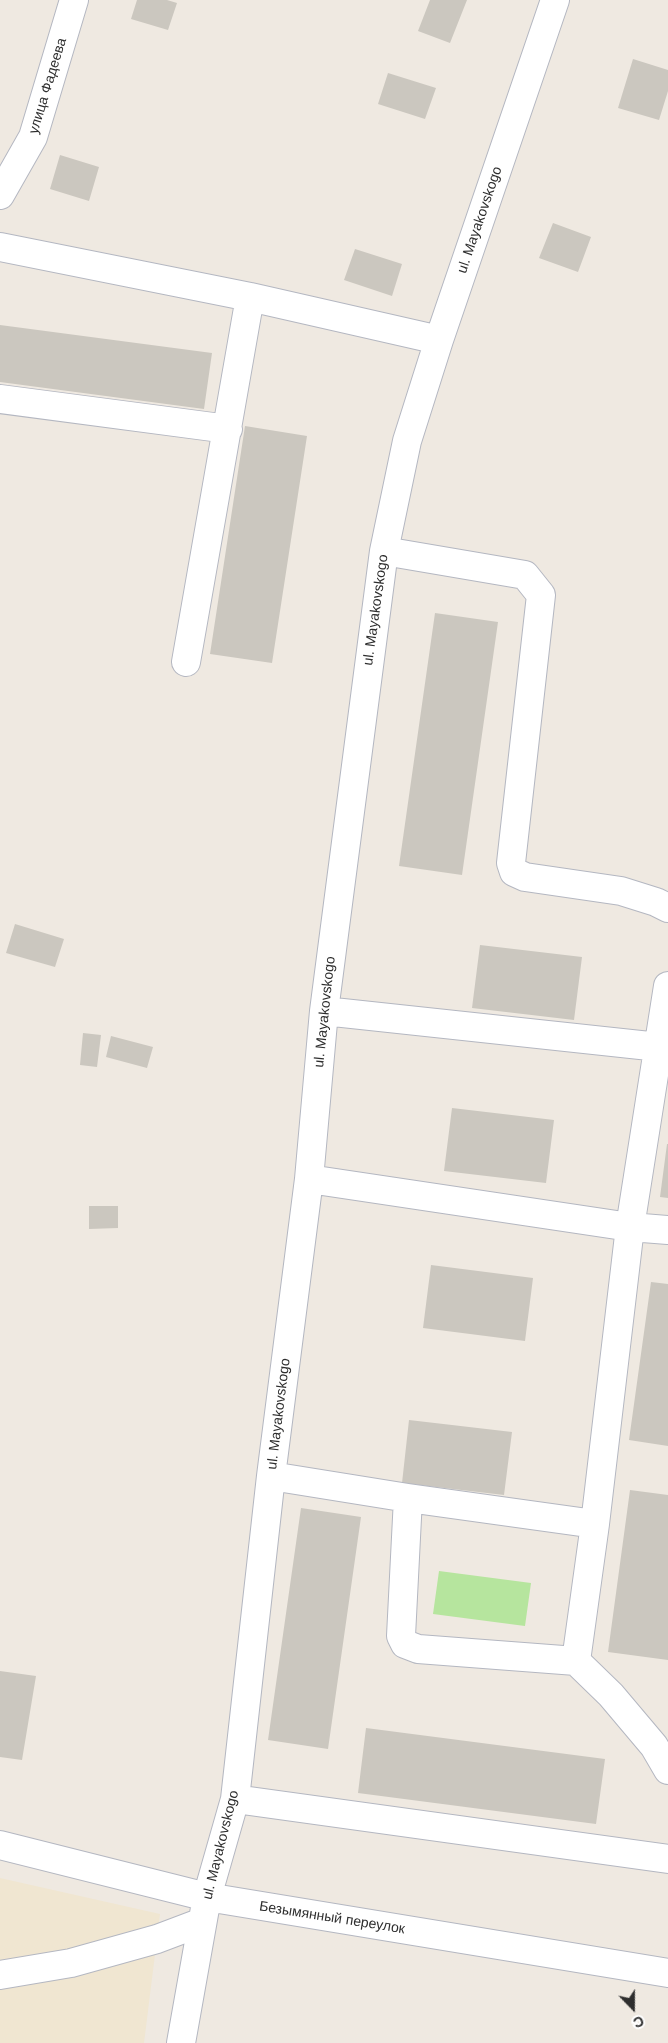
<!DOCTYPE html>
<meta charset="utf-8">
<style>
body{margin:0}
#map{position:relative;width:668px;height:2043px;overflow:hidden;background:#efe9e1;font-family:Helvetica,sans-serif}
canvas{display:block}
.north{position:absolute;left:608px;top:1983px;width:50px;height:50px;-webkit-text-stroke:4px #fff;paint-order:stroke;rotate:158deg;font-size:14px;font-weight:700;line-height:20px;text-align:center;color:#2e2e2e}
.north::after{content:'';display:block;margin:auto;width:18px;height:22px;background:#2e2e2e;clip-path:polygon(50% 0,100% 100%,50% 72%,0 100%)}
</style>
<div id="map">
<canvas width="668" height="2043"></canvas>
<div class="north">С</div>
</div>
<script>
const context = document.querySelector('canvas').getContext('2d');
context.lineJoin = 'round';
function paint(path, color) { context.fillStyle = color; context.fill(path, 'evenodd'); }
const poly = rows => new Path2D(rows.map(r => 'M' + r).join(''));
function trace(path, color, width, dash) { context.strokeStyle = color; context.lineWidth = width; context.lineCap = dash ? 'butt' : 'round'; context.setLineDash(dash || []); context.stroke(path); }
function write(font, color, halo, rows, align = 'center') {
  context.font = font + ' Helvetica,sans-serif'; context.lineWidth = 4; context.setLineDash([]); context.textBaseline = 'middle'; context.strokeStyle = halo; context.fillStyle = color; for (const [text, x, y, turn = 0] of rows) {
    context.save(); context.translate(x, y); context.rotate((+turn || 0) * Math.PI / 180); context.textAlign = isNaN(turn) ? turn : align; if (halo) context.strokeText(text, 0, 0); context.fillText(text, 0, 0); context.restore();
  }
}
const education = poly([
 [0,1878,160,1914,144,2043,0,2043]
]);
const green = poly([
 [439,1571,531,1583,525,1626,433,1614]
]);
const building = poly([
 [137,0,167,0,177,3,168,30,131,19],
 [430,0,467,0,450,43,418,31],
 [633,59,668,70,668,91,659,120,618,108],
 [388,73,436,88,425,119,378,104],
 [60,155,99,167,89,201,50,189],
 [553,223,591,237,578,272,539,258],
 [355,249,402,264,392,296,344,280],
 [0,325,212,353,204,409,0,382],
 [245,426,307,436,272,663,210,654],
 [435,613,498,622,462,875,399,866],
 [15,924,64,939,55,967,6,953],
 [480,945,582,957,574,1020,472,1008],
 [83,1033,101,1035,97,1067,80,1065],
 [111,1036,153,1047,147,1068,106,1057],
 [452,1108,554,1120,546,1183,444,1171],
 [667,1144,668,1144,668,1198,660,1197],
 [89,1206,118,1206,118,1228,89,1229],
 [431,1265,533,1278,525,1341,423,1328],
 [651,1282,668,1284,668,1446,629,1440],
 [409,1420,512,1432,504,1495,402,1483],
 [630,1490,668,1495,668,1660,608,1652],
 [301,1508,361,1517,328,1749,268,1740],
 [0,1671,36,1676,22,1760,0,1757],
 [366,1728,605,1759,596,1824,358,1793]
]);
const minor = poly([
 [0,195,33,137,74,0],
 [0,247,250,297,439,340],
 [0,399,228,429],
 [384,551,525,575,541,595,511,863,514,872,525,877,621,891,656,902,668,908],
 [186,662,250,297],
 [324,1011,659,1047],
 [309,1179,630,1227,668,1230],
 [271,1476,408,1498,595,1524],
 [408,1498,401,1636,405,1644,418,1649,576,1661,611,1695,654,1746,668,1770],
 [576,1661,595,1524,630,1227,668,986],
 [235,1799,668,1859],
 [0,1845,207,1897,668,1973],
 [0,1975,71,1963,157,1939,202,1922],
 [181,2043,207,1897,235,1799,271,1476,309,1179,324,1011,384,551,407,441,439,340,555,0]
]);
const streetNames = [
 ["улица Фадеева",48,86,-73],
 ["ul. Mayakovskogo",480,220,-71],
 ["ul. Mayakovskogo",376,610,-82],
 ["ul. Mayakovskogo",325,1012,-84],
 ["ul. Mayakovskogo",279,1414,-83],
 ["ul. Mayakovskogo",221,1845,-76],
 ["Безымянный переулок",332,1918,9]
];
paint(education, '#f0e6d1');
paint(green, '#b6e59e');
paint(building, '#cbc7bf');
trace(minor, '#b4b7c1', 30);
trace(minor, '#fff', 28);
write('14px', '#2e2e2e', '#fff', streetNames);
</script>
